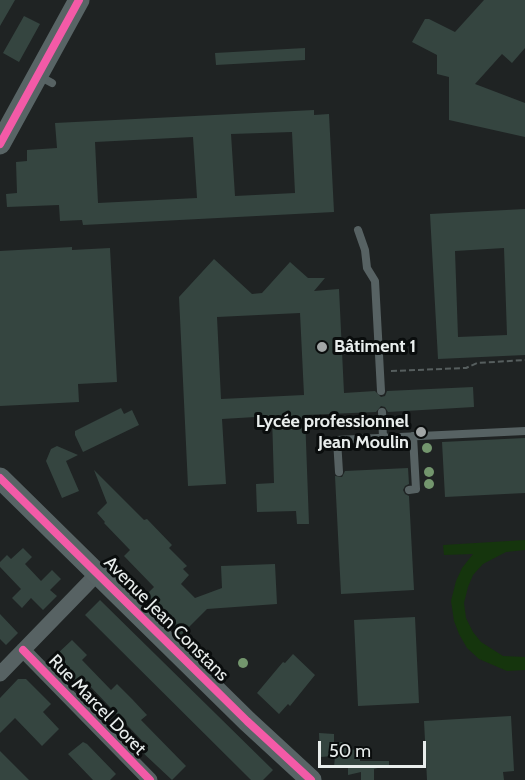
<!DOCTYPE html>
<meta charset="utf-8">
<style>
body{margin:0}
#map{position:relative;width:525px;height:780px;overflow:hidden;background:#1f2323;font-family:Cabin,sans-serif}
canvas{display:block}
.scale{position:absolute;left:318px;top:741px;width:108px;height:27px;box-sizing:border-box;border:3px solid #e8edec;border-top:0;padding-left:8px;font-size:18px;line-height:21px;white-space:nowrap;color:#e8edec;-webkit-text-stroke:4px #0a0d0d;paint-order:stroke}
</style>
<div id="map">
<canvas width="525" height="780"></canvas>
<div class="scale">50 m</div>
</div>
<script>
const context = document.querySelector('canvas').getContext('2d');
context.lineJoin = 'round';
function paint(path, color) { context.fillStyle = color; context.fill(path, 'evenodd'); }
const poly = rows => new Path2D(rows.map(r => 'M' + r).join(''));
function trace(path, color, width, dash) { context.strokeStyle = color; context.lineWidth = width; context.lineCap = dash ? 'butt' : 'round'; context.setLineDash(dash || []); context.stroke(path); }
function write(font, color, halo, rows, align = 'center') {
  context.font = font + ' Cabin,sans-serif'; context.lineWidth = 6; context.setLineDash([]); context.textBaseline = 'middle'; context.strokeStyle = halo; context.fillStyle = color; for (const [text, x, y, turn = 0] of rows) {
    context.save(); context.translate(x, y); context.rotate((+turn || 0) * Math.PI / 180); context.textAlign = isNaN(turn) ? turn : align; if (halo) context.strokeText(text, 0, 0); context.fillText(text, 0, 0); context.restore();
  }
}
const green = poly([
 [525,540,525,550,506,552,483,564,473,575,468,587,464,603,466,618,473,632,481,642,503,656,525,657,525,670,507,671,479,659,467,648,459,634,454,621,451,601,456,581,462,568,473,554,444,555,443,545]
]);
const building = poly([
 [0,0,15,0,0,26],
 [484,0,525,0,525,48,512,63,502,54,475,84,525,103,525,137,449,120,449,77,437,74,437,55,412,42,425,19,429,19,455,32],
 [24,16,40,24,19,62,3,53],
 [305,48,305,60,216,65,215,53],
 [314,110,314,115,329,114,334,212,83,225,82,220,60,221,59,205,7,207,6,194,17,193,16,162,27,161,27,150,57,148,55,123],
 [292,132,295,193,235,196,231,134],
 [193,137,197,198,98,203,95,142],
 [525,209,525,355,438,359,430,214],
 [504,248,507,335,458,337,455,251],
 [72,247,72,250,110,248,117,382,78,384,79,402,0,406,0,251],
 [214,259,252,294,262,293,290,262,308,278,325,278,314,291,339,289,344,393,375,391,381,397,385,396,387,391,473,387,474,407,388,412,385,407,381,406,376,412,305,415,309,524,297,524,296,511,257,512,256,484,274,483,272,416,222,419,226,484,188,486,179,297],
 [300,313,304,395,221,399,217,317],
 [121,408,124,414,132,410,139,425,83,452,75,435,75,431],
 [525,438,525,493,445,497,442,442],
 [57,446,78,455,66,461,79,491,62,498,46,461,51,449],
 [408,468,409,484,405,486,403,490,405,494,409,496,414,590,341,594,335,476,342,477,345,471],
 [94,470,144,520,147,519,172,545,169,548,187,566,183,569,189,575,181,584,195,598,222,588,221,566,275,564,277,604,207,609,181,635,145,596,154,587,124,556,130,550,104,523,105,522,97,513,107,503],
 [23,548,32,557,25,564,41,581,52,570,61,579,50,590,57,596,43,610,31,598,22,608,12,598,21,589,0,567,0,562,7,555,11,559],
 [100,600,273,770,263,780,251,780,85,615],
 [0,614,18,633,6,645,0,639],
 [415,617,419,703,358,706,354,620],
 [72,640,87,655,82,660,111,690,117,684,132,699,147,715,141,720,186,766,172,780,140,750,146,745,88,684,82,690,67,674,71,671,56,655],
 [293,654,315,675,290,706,288,704,279,714,257,693,283,662,285,663],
 [18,679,26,679,51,704,43,712,59,729,42,746,15,718,0,733,0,698],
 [511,716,514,771,503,772,504,780,427,780,424,721],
 [319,733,334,734,334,742,347,742,348,750,360,749,360,761,389,761,389,765,374,769,374,780,361,780,361,772,348,775,348,766,334,767,335,756,320,757],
 [83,742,87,744,116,774,110,780,93,780,68,754],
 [0,751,29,780,0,780]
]);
const path = poly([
 [391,371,466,368,477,363,525,360]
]);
const lane = poly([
 [39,76,52,83],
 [358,230,365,250,367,268,375,281,381,391],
 [382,412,383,438],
 [339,472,337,440,525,431],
 [409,490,416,489,413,436]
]);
const street = poly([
 [23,650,150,780],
 [0,674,98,573]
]);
const secondary = poly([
 [0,144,79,0],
 [0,478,247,721,311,780]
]);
const cycleway = poly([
 [0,144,79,0],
 [0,478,247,721,311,780],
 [23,650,150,780]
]);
const trees = [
 [427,448],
 [429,472],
 [429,484],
 [243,663]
];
const markers = [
 [322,347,6,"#a2a6a6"],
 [421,432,6,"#a2a6a6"]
];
const poiNames = [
 ["Bâtiment 1",334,347],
 ["Lycée professionnel",409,422,"right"],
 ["Jean Moulin",409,443,"right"]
];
const streetNames = [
 ["Avenue Jean Constans",166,619,45],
 ["Rue Marcel Doret",97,705,46]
];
paint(green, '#15350d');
paint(building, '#354540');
trace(path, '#565e5e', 2, [6, 3]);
trace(lane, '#576263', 8);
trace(street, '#576263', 15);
trace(secondary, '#586465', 21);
trace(cycleway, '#f35aa7', 8);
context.fillStyle = '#73966d';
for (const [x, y] of trees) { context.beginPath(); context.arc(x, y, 5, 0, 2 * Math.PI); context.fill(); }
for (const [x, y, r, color] of markers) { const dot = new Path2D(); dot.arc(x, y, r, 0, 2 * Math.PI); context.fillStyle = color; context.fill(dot); trace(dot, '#0a0d0d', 2); }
write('bold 18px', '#e8edec', '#0a0d0d', poiNames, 'left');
write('18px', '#e8edec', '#0a0d0d', streetNames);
</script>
